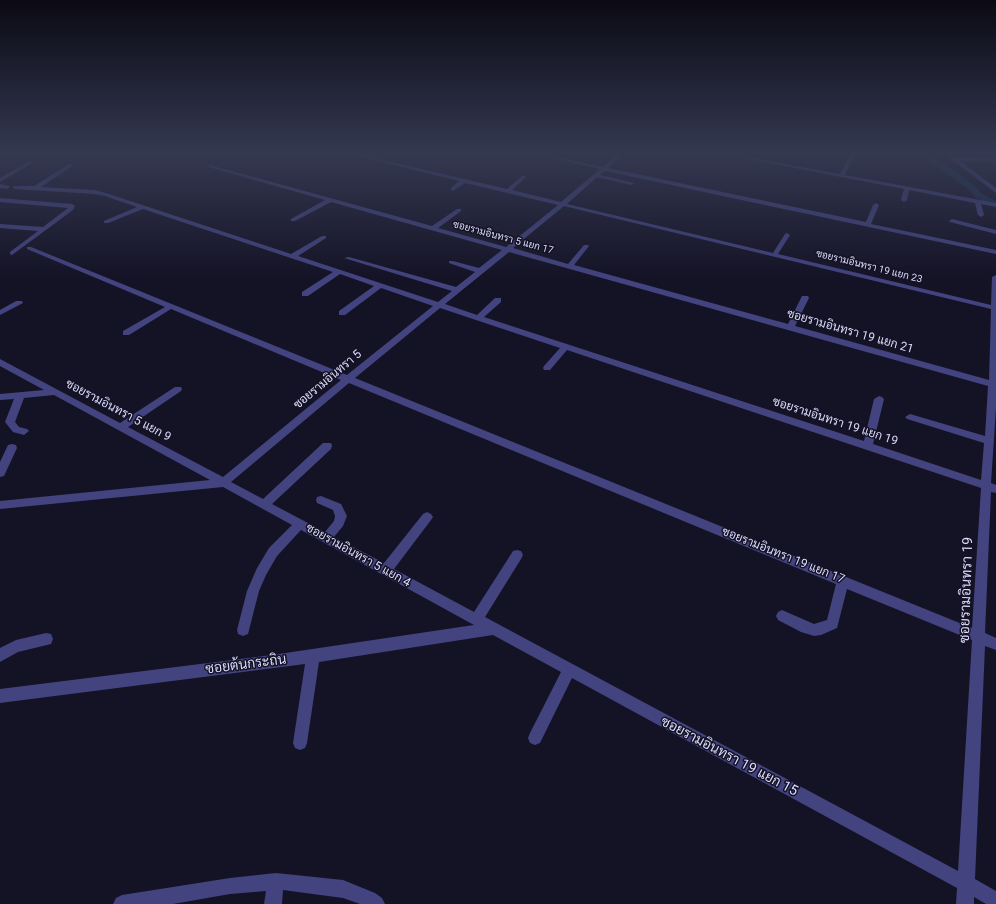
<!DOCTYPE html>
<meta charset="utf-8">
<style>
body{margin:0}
canvas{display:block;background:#141225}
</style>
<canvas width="996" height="904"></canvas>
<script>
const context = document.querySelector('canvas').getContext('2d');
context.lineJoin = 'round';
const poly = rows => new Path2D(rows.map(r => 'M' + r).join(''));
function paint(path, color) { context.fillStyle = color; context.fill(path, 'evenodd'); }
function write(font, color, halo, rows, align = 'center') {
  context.font = font + ' Roboto,Sarabun,sans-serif'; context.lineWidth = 3; context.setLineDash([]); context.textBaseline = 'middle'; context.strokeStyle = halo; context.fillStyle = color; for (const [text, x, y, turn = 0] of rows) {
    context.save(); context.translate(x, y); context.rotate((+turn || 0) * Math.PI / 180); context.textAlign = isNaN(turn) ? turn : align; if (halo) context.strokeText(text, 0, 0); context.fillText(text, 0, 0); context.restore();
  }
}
const canal = poly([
 [917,153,925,153,949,167,974,185,981,193,996,201,996,207,975,197,968,189,917,153]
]);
const minor = poly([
 [345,153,354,153,507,189,523,175,526,177,525,178,512,190,561,202,600,169,528,153,536,153,603,167,619,153,624,153,608,168,866,222,873,205,876,203,879,205,871,224,996,250,996,254,605,171,600,175,634,183,631,185,597,177,567,204,773,253,785,234,787,233,790,235,778,254,991,305,992,277,996,275,996,408,991,483,996,485,996,493,991,492,985,633,996,638,996,650,985,646,975,879,996,891,996,904,986,904,974,897,974,904,956,904,957,888,572,678,540,743,535,745,530,743,528,738,530,733,561,672,493,635,319,662,307,743,305,748,300,750,295,748,293,743,305,664,0,703,0,689,272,655,474,625,301,530,277,556,266,575,259,591,248,634,243,636,238,634,237,630,247,591,257,568,269,548,292,525,223,487,0,509,0,501,210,480,54,395,24,398,15,422,19,427,27,429,29,431,24,435,13,432,5,422,14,399,0,400,0,394,44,390,0,366,0,359,120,423,175,387,181,387,182,389,181,391,128,427,223,477,341,380,171,309,129,335,123,335,123,331,165,307,27,249,27,247,31,247,347,375,433,306,381,288,345,315,339,315,339,311,374,286,340,274,308,296,302,296,302,292,333,272,143,209,108,223,104,223,104,221,137,207,105,196,95,194,15,189,13,188,13,186,34,186,69,164,73,164,73,166,41,187,95,190,109,194,291,254,322,236,326,236,326,238,298,256,438,302,452,291,344,258,349,257,456,287,475,272,449,263,449,261,453,261,479,268,502,250,331,202,295,221,291,221,291,219,325,200,205,166,210,165,432,226,457,209,461,209,461,211,438,228,506,247,558,205,465,183,453,191,450,189,459,181,345,153],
 [564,206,991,309,989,380,795,326,809,298,808,296,802,296,788,324,574,265,589,246,588,245,584,245,568,264,513,248,564,206],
 [509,252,988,386,985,436,910,414,905,417,907,419,984,443,981,480,873,444,884,399,882,397,879,396,874,399,864,441,484,317,501,302,501,298,495,298,477,315,445,304,509,252],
 [440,308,560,348,544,366,543,368,544,370,550,370,567,350,981,488,972,628,355,378,440,308],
 [349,383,836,584,827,620,814,624,782,610,778,612,776,616,778,620,801,632,814,636,821,635,837,628,847,589,972,640,958,871,485,617,521,559,523,555,521,551,517,550,513,551,474,612,394,569,431,520,433,517,431,514,427,512,423,514,384,563,334,537,343,526,347,516,341,504,321,496,317,497,316,500,317,503,333,510,335,516,334,521,325,532,272,504,331,449,332,446,331,443,323,443,263,499,231,482,349,383],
 [466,153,472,153,466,157,463,155,466,153],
 [716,153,726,153,840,174,851,153,855,153,845,175,996,203,996,207,981,204,984,215,981,217,978,215,975,203,909,190,907,200,904,202,901,200,904,189,716,153],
 [943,153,949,153,955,157,996,158,996,162,960,161,996,188,996,193,943,153],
 [29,161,34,162,0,182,0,178,29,161],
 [0,184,9,186,10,187,7,189,0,188,0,184],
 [0,198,72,204,75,206,73,210,12,255,10,254,10,252,38,231,0,228,0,224,43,227,68,208,0,202,0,198],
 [952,219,996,230,996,234,950,222,949,221,952,219],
 [16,301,22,301,23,303,0,315,0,310,16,301],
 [12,444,16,445,17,448,4,476,0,477,0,462,8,445,12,444],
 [46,633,51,634,53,639,51,644,18,652,0,662,0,648,16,640,46,633],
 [276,873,343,880,375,893,382,898,385,904,360,904,343,898,283,890,282,904,264,904,266,891,230,894,173,904,113,904,116,898,122,895,230,878,276,873]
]);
const farStreetnames = [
 ["ซอยรามอินทรา 5 แยก 17",503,238,15],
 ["ซอยรามอินทรา 19 แยก 23",869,267,14]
];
const streetNames = [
 ["ซอยรามอินทรา 19 แยก 21",850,332,16],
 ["ซอยรามอินทรา 5",328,380,-40],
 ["ซอยรามอินทรา 5 แยก 9",118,411,28],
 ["ซอยรามอินทรา 19 แยก 19",835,422,18],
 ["ซอยรามอินทรา 5 แยก 4",358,556,29],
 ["ซอยรามอินทรา 19 แยก 17",783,556,22]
];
const nearStreetnames = [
 ["ซอยรามอินทรา 19",967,590,-88],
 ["ซอยต้นกระถิน",246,665,-7],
 ["ซอยรามอินทรา 19 แยก 15",729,757,28]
];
paint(canal, '#162e4b');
paint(minor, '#42437f');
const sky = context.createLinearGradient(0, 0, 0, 279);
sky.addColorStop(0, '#0b0a14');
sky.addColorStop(0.55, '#343951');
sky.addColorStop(1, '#34395100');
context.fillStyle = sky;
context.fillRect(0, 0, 996, 279);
write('10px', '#dbdafb', '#141225', farStreetnames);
write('12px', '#dbdafb', '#141225', streetNames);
write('14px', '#dbdafb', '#141225', nearStreetnames);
</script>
